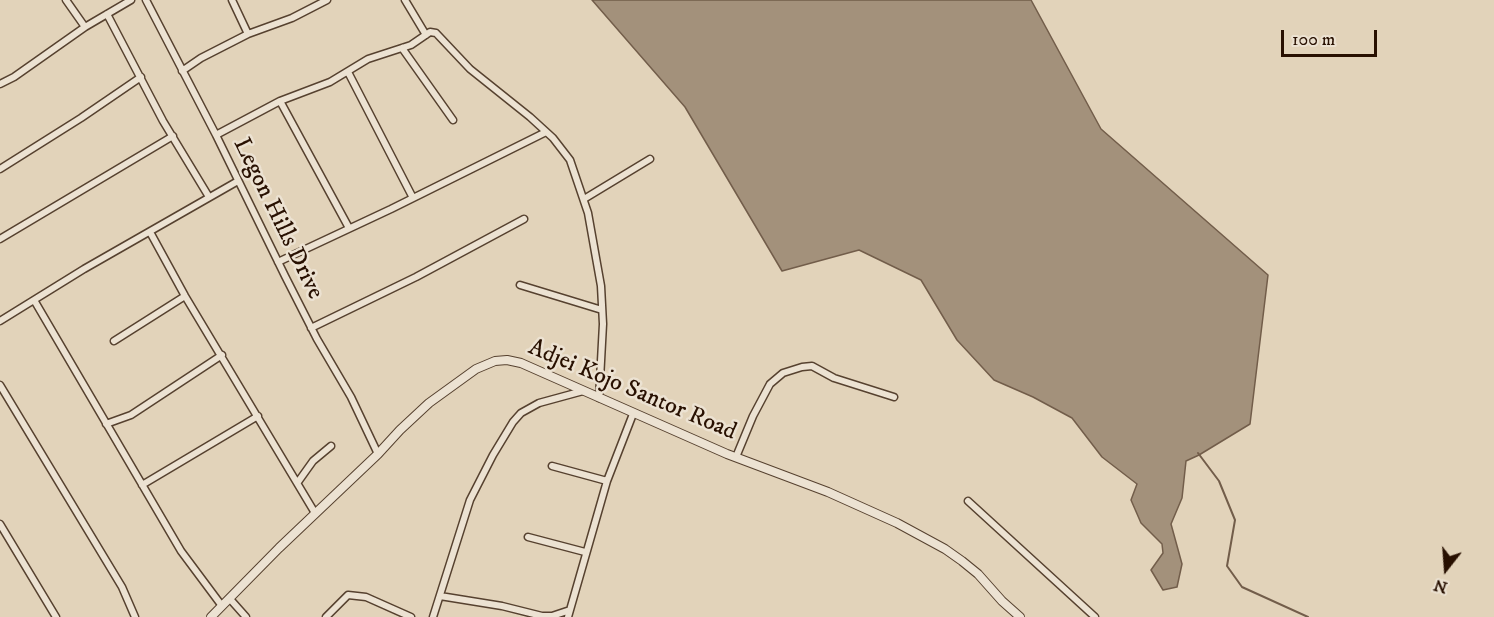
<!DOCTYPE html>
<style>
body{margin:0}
#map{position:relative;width:1494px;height:617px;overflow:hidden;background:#e2d3ba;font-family:"IM FELL DW Pica",serif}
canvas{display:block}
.north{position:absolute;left:1416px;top:539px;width:60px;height:60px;-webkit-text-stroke:4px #ece2d2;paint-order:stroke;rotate:197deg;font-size:16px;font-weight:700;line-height:24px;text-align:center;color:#281001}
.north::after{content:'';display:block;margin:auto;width:21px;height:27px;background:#281001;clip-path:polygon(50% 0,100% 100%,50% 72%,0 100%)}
.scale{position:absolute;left:1281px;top:30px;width:96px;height:27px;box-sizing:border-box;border:3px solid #281001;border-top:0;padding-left:8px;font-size:18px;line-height:21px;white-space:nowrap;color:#281001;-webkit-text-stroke:4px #ece2d2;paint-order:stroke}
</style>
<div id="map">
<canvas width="1494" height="617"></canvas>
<div class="north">N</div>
<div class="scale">100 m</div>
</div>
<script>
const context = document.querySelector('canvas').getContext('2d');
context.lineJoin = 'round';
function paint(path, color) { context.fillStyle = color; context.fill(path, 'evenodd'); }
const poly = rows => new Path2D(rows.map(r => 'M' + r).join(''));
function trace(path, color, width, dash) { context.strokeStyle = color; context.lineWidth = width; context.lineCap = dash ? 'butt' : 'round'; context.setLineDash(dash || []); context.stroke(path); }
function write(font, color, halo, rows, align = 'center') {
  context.font = font + ' "IM FELL DW Pica",serif'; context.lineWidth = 5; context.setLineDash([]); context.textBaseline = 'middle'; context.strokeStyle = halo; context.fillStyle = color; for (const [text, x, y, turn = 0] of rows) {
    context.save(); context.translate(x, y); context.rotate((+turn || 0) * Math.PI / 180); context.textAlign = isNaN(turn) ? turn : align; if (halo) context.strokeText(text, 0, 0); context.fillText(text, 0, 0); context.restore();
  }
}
const water = poly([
 [592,0,1031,0,1101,129,1268,275,1250,424,1199,455,1186,461,1182,498,1171,524,1182,564,1177,587,1163,590,1151,570,1163,553,1162,544,1141,523,1131,500,1137,484,1102,457,1072,418,1033,397,994,380,957,340,921,280,859,250,782,271,685,107,592,0]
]);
const stream = poly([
 [1198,453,1219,481,1235,520,1227,566,1242,587,1308,617]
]);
const minor = poly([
 [66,0,85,27],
 [146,0,216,135,285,276,317,339,351,397,378,454],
 [232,0,248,34],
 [405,0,426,35],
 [107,14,163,121,209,197],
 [402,48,453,120],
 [182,71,201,58,248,34,292,18,327,0],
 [348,72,413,198],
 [0,84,14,77,85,27,131,0],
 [280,101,349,228],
 [216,135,280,101,330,82,368,59,411,45,430,32,436,33,470,69,530,117,553,138,570,160,588,213,601,286,603,324,599,398],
 [0,169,81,118,141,77],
 [584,199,650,159],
 [150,232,185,296,315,513],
 [0,239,173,136],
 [278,262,391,209,546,132],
 [520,285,602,310],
 [34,300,181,551,222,606],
 [0,321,84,269,238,181],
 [311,328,416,277,524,219],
 [114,341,185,296],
 [0,385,122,587,135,617],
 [106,424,131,415,222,355],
 [736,457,753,416,770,384,783,373,802,367,812,366,834,378,894,397],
 [552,466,607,481],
 [298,482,313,461,331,446],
 [142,485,258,416],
 [968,501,1095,617],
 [0,524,56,617],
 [528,537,585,552],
 [440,596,502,606,542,616,552,616,570,610],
 [230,599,246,617],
 [326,617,348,595,366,597,411,617],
 [433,617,470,500,493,455,513,422,521,413,539,403,583,391],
 [568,617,607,481,633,414]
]);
const tertiary = poly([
 [211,617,279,548,378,454,400,430,429,403,476,369,495,361,507,360,521,363,727,454,828,492,897,523,945,549,962,561,978,574,1002,601,1020,617]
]);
const streetNames = [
 ["Legon Hills Drive",277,219,64],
 ["Adjei Kojo Santor Road",632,391,23]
];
paint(water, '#a3917b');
trace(water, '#725d4a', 1.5);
trace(stream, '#725d4a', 2);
trace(minor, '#56412f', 9);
trace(tertiary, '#56412f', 10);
trace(minor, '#ece2d2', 6);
trace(tertiary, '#ece2d2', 8);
write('24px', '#281001', '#ece2d2', streetNames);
</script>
